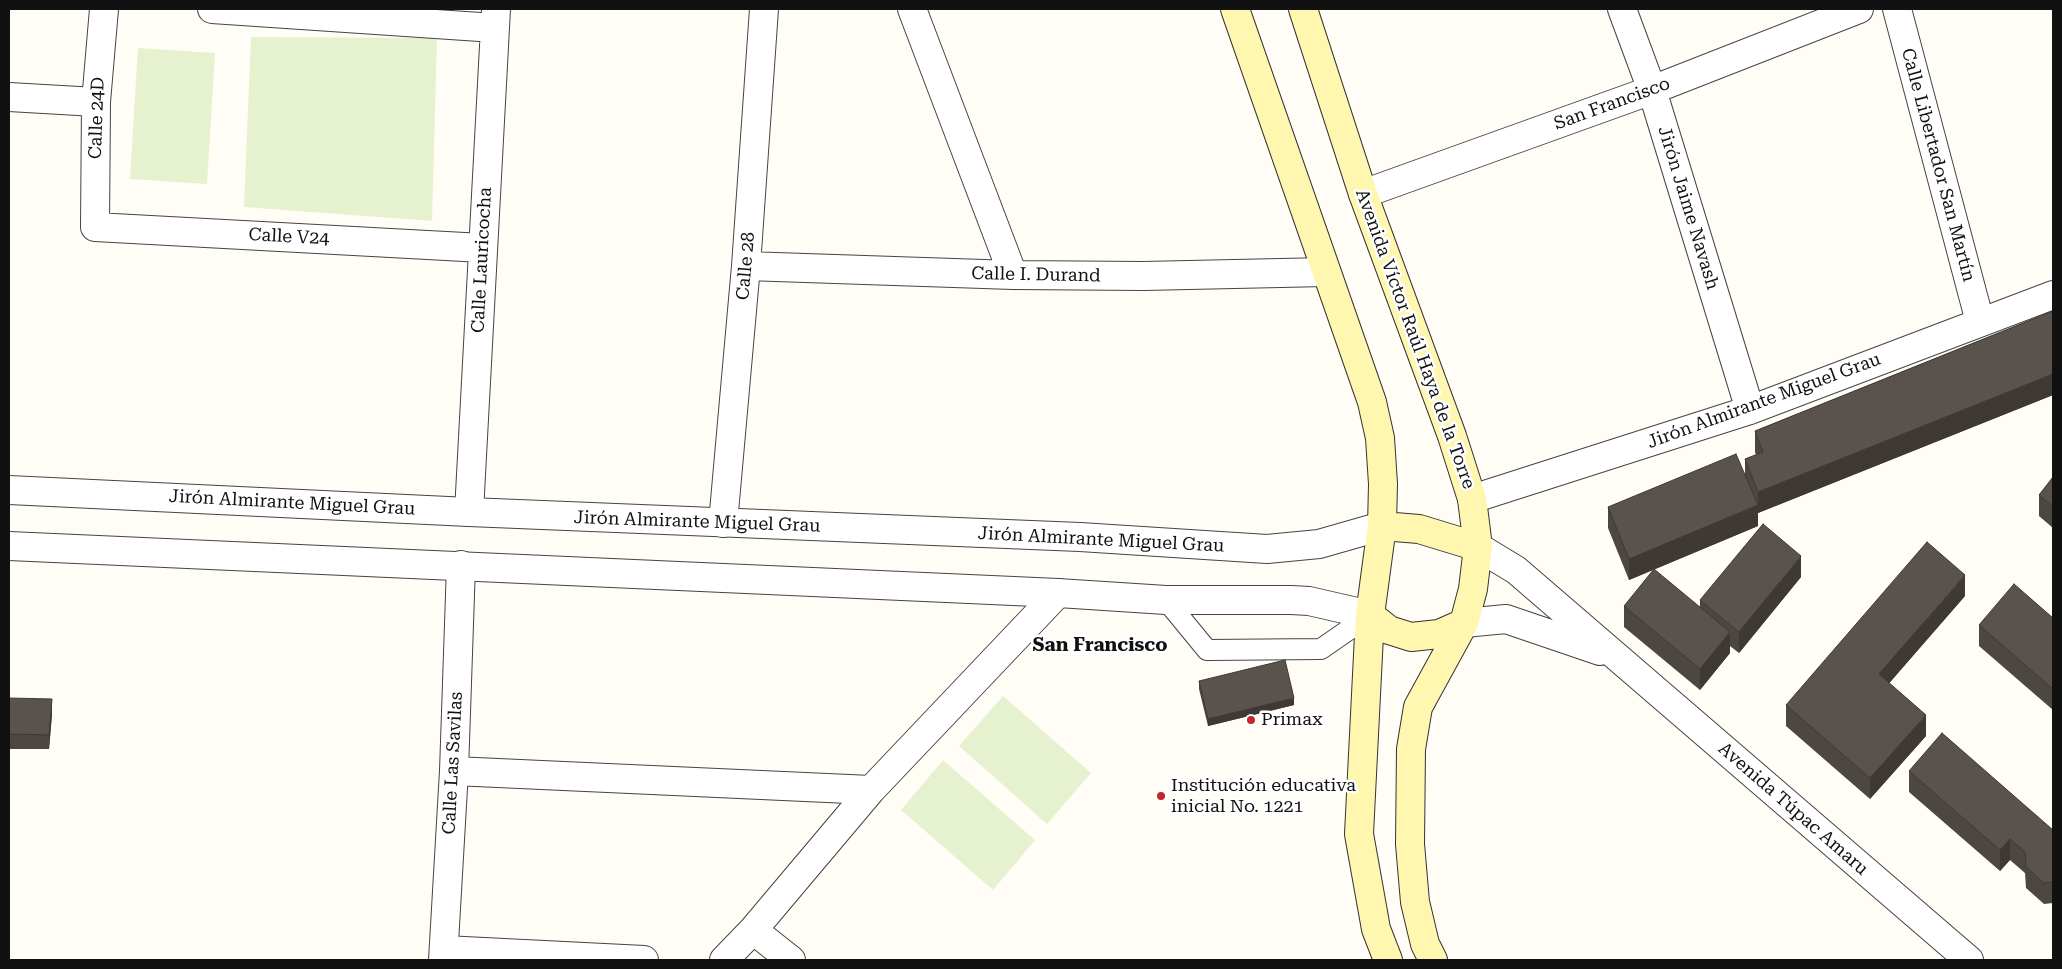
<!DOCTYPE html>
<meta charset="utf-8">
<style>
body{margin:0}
#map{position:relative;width:2062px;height:969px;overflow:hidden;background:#fffdf5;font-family:"Roboto Serif",serif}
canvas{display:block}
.frame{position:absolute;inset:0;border:10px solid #111;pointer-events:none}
</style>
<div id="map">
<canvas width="2062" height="969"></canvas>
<div class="frame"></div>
</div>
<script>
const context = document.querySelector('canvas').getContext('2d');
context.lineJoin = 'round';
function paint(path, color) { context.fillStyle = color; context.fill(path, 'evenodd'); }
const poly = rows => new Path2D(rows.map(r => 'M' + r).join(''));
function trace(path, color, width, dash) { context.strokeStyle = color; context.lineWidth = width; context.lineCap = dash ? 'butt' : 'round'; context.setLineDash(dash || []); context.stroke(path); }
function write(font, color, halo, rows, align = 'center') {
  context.font = font + ' "Roboto Serif",serif'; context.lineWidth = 5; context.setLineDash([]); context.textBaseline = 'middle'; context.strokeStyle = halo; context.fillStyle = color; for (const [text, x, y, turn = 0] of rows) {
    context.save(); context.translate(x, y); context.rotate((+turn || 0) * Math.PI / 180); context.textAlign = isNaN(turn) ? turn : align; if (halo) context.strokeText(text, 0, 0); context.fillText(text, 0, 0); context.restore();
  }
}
const pitch = poly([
 [251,37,437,38,432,221,244,207],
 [138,48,215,53,207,184,130,179],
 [1003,696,1091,773,1047,824,959,746],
 [943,760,1035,840,993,890,901,810]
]);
const service = poly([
 [1166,600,1207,650,1321,649,1370,615]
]);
const minor = poly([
 [104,9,96,102,95,227,483,248],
 [212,9,495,28],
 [912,9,1013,275],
 [1622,9,1652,90,1750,410],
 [1897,9,1980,322],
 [9,97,96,102],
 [1363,194,1652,90,1859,9],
 [746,266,1013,275,1143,276,1326,272],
 [1472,499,1750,410,2053,295],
 [469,512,496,9],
 [723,523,746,266,764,9],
 [1478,547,1516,570,1969,960],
 [1464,623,1506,619,1600,651],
 [454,771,871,790],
 [753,930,791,960],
 [444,950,644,960],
 [443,960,454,771,461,565],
 [724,960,753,930,871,790,1058,593]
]);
const tertiary = poly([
 [9,490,469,512,1080,537,1267,549,1319,544,1382,526],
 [9,546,1058,593,1166,600,1291,600,1309,601,1370,615]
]);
const secondary = poly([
 [1235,9,1372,402,1380,438,1383,484,1382,526,1370,615,1359,834,1376,929,1388,960],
 [1303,9,1363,194,1452,436,1472,499,1478,547,1473,589,1464,623,1418,707,1411,749,1410,844,1415,902,1425,944,1433,960],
 [1382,526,1419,529,1478,547],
 [1370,615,1389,630,1411,637,1439,634,1464,623]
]);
const wall = poly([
 [2053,311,2053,395,1758,513,1758,511,1758,526,1629,580,1608,528,1608,507,1745,475,1745,459,1756,455,1755,452,1755,431],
 [2053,477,2053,528,2039,516,2039,495],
 [1801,577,1739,653,1730,646,1730,653,1700,690,1624,627,1624,606,1700,607,1700,600],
 [1965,596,1889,683,1926,736,1870,799,1786,726,1786,705],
 [2053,618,2053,710,1979,646,1979,625],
 [1199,681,1294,705,1208,726,1199,689],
 [9,698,52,714,49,749,9,749],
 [1909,771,2053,830,2053,903,2044,904,2026,888,2025,873,2010,860,2000,871,1909,792]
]);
const shadedWall = poly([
 [2053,374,2053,395,1758,513,1758,492],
 [1758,505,1758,526,1629,580,1629,559],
 [1801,556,1801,577,1739,653,1739,632],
 [1965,575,1965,596,1879,695,1879,674],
 [1730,632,1730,653,1700,690,1700,669],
 [1294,698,1294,705,1208,726,1208,719],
 [52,699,52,714,49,749,49,735],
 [1926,715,1926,736,1870,799,1870,778],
 [2010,839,2010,860,2000,871,2000,850]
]);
const building = poly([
 [2053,311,2053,374,1758,492,1745,459,1763,452,1755,431,2053,311],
 [1736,454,1758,505,1629,559,1608,507,1736,454],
 [2053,477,2053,507,2039,495,2053,477],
 [1763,524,1801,556,1739,632,1700,600,1763,524],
 [1927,542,1965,575,1879,674,1926,715,1870,778,1786,705,1927,542],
 [1654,569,1730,632,1700,669,1624,606,1654,569],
 [2014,584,2053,618,2053,689,1979,625,2014,584],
 [1285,660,1294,698,1208,719,1199,681,1285,660],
 [9,698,52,699,49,735,9,734,9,698],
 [1942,733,2053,830,2053,882,2044,883,2026,867,2025,852,2010,839,2000,850,1909,771,1942,733]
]);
const markers = [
 [1251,720,5,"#c4262e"],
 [1161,796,5,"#c4262e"]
];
const streetNames = [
 ["San Francisco",1612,104,-20],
 ["Calle 24D",97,118,-88],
 ["Calle Libertador San Martín",1938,165,75],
 ["Jirón Jaime Navash",1688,208,73],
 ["Calle V24",289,237,3],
 ["Calle Lauricocha",482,260,-87],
 ["Calle 28",746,266,-85],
 ["Calle I. Durand",1036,275,1],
 ["Avenida Víctor Raúl Haya de la Torre",1415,339,70],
 ["Jirón Almirante Miguel Grau",1764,401,-20],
 ["Jirón Almirante Miguel Grau",292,503,3],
 ["Jirón Almirante Miguel Grau",697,522,2],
 ["Jirón Almirante Miguel Grau",1101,540,3],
 ["Calle Las Savilas",453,763,-87],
 ["Avenida Túpac Amaru",1793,809,41]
];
const poiNames = [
 ["Primax",1261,720],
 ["Institución educativa",1171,786],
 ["inicial No. 1221",1171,807]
];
const neighbourhoodNames = [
 ["San Francisco",1100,645]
];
paint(pitch, '#e6f2cf');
trace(service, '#444', 22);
trace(minor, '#444', 30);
trace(tertiary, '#444', 30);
trace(secondary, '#333', 30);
trace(service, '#fff', 20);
trace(minor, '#fff', 28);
trace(tertiary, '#fff', 28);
trace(secondary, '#fff6b0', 28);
paint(wall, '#4d4742');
paint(shadedWall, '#3f3936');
paint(building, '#5a524d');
trace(building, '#3f3936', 1);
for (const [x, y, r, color] of markers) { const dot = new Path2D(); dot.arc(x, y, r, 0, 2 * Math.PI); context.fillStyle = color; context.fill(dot); trace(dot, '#fff', 2); }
write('18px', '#111', '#fff', streetNames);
write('18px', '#111', '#fff', poiNames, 'left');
write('bold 19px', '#111', '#fff', neighbourhoodNames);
</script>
